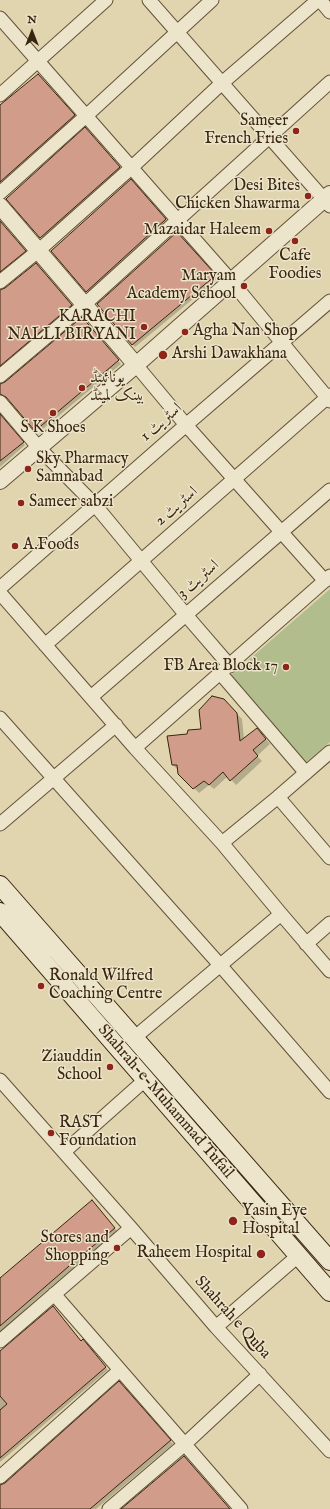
<!DOCTYPE html>
<meta charset="utf-8">
<style>
body{margin:0}
#map{position:relative;width:330px;height:1509px;overflow:hidden;background:#e1d5af;font-family:"IM FELL English",serif}
canvas{display:block}
.north{position:absolute;left:12px;top:12px;width:40px;height:40px;-webkit-text-stroke:3px #ece4cb;paint-order:stroke;rotate:0deg;font-size:11px;font-weight:700;line-height:16px;text-align:center;color:#382510}
.north::after{content:'';display:block;margin:auto;width:14px;height:18px;background:#382510;clip-path:polygon(50% 0,100% 100%,50% 72%,0 100%)}
</style>
<div id="map">
<canvas width="330" height="1509"></canvas>
<div class="north">N</div>
</div>
<script>
const context = document.querySelector('canvas').getContext('2d');
context.lineJoin = 'round';
function paint(path, color) { context.fillStyle = color; context.fill(path, 'evenodd'); }
const poly = rows => new Path2D(rows.map(r => 'M' + r).join(''));
function trace(path, color, width, dash) { context.strokeStyle = color; context.lineWidth = width; context.lineCap = dash ? 'butt' : 'round'; context.setLineDash(dash || []); context.stroke(path); }
function write(font, color, halo, rows, align = 'center') {
  context.font = font + ' "IM FELL English",Amiri,serif'; context.lineWidth = 3; context.setLineDash([]); context.textBaseline = 'middle'; context.strokeStyle = halo; context.fillStyle = color; for (const [text, x, y, turn = 0] of rows) {
    context.save(); context.translate(x, y); context.rotate((+turn || 0) * Math.PI / 180); context.textAlign = isNaN(turn) ? turn : align; if (halo) context.strokeText(text, 0, 0); context.fillText(text, 0, 0); context.restore();
  }
}
const green = poly([
 [330,589,330,742,304,764,229,677]
]);
const shadow = poly([
 [41,78,77,119,0,188,0,107],
 [88,131,122,170,44,240,7,199],
 [133,183,168,223,90,294,52,251],
 [0,222,28,254,0,276],
 [180,236,217,279,135,347,98,304],
 [39,267,74,308,0,370,0,291],
 [85,321,121,364,38,433,9,399,2,396,0,397,0,384,6,383],
 [0,415,25,445,0,467],
 [223,700,242,719,244,739,262,735,270,744,257,756,262,761,236,785,228,776,214,789,209,785,199,793,179,773,178,770,173,765,188,735,202,730],
 [95,1204,117,1231,41,1295,0,1332,0,1280],
 [56,1310,82,1342,86,1344,108,1370,0,1462,0,1353],
 [122,1385,173,1444,96,1509,0,1509,0,1486,6,1484]
]);
const building = poly([
 [38,74,75,115,0,182,0,105,38,74],
 [85,127,120,167,40,238,6,199,85,127],
 [131,179,166,219,86,292,51,251,131,179],
 [0,221,26,251,0,272,0,221],
 [177,232,216,275,132,345,97,304,177,232],
 [36,263,72,305,0,366,0,290,5,288,36,263],
 [82,317,119,360,35,431,6,397,0,394,0,384,5,382,82,317],
 [0,414,24,442,0,461,0,414],
 [212,696,224,699,237,713,240,741,257,728,266,739,253,750,258,756,230,781,223,772,209,785,204,781,193,789,178,774,177,765,172,765,167,736,187,734,188,730,201,729,199,710,212,696],
 [92,1200,115,1228,76,1260,0,1326,0,1278,92,1200],
 [53,1306,81,1341,83,1339,106,1367,0,1458,0,1410,7,1404,0,1396,0,1351,53,1306],
 [119,1381,171,1440,90,1509,0,1509,0,1485,5,1483,119,1381],
 [184,1456,230,1509,121,1509,184,1456]
]);
const minor = poly([
 [149,0,330,206],
 [320,0,330,12],
 [0,18,232,282,330,401],
 [0,95,106,0],
 [0,193,86,116,212,0],
 [0,282,38,251,131,168,222,83,318,0],
 [136,365,186,425,325,581],
 [0,376,84,305,330,82],
 [0,402,39,448,95,505,186,615,230,666],
 [0,588,186,425,330,301],
 [0,593,135,748,222,843,281,914,330,971],
 [45,645,330,395],
 [221,674,306,773],
 [91,697,330,490],
 [0,718,220,965,330,1092],
 [135,748,330,576],
 [278,797,330,858],
 [0,824,116,725],
 [222,843,278,797,330,752],
 [306,944,330,923],
 [134,1038,281,914],
 [0,1080,131,1228,216,1327,330,1451],
 [64,1152,145,1080],
 [54,1294,241,1509],
 [216,1327,299,1255],
 [0,1341,131,1228],
 [0,1477,120,1370],
 [109,1509,185,1444,260,1374]
]);
const tertiary = poly([
 [0,206,136,365],
 [0,481,136,365,330,194]
]);
const secondary = poly([
 [0,885,330,1261],
 [0,912,330,1292]
]);
const markers = [
 [296,131,4,"#8f2418"],
 [308,196,4,"#8f2418"],
 [269,231,4,"#8f2418"],
 [295,241,4,"#8f2418"],
 [244,286,4,"#8f2418"],
 [144,327,4,"#8f2418"],
 [185,332,4,"#8f2418"],
 [163,355,5,"#8f2418"],
 [82,388,4,"#8f2418"],
 [53,413,4,"#8f2418"],
 [28,469,4,"#8f2418"],
 [21,503,4,"#8f2418"],
 [15,546,4,"#8f2418"],
 [286,667,4,"#8f2418"],
 [41,986,4,"#8f2418"],
 [110,1067,4,"#8f2418"],
 [51,1133,4,"#8f2418"],
 [233,1221,5,"#8f2418"],
 [117,1248,4,"#8f2418"],
 [261,1254,5,"#8f2418"]
];
const poiNames = [
 ["Sameer",288,122],
 ["French Fries",288,140],
 ["Desi Bites",300,187],
 ["Chicken Shawarma",300,205],
 ["Mazaidar Haleem",261,231],
 ["Cafe",295,257,"center"],
 ["Foodies",295,275,"center"],
 ["Maryam",236,277],
 ["Academy School",236,295],
 ["KARACHI",136,318],
 ["NALLI BIRYANI",136,336],
 ["Agha Nan Shop",193,332,"left"],
 ["Arshi Dawakhana",172,355,"left"],
 ["یونائیٹڈ",90,379,"left"],
 ["بینک لمیٹڈ",90,397,"left"],
 ["S K Shoes",53,429,"center"],
 ["Sky Pharmacy",36,460,"left"],
 ["Samnabad",36,478,"left"],
 ["Sameer sabzi",29,503,"left"],
 ["A.Foods",23,546,"left"],
 ["FB Area Block 17",278,667],
 ["Ronald Wilfred",49,977,"left"],
 ["Coaching Centre",49,995,"left"],
 ["Ziauddin",102,1058],
 ["School",102,1076],
 ["RAST",59,1124,"left"],
 ["Foundation",59,1142,"left"],
 ["Yasin Eye",242,1212,"left"],
 ["Hospital",242,1230,"left"],
 ["Stores and",109,1239],
 ["Shopping",109,1257],
 ["Raheem Hospital",252,1254]
];
const streetNames = [
 ["اسٹریٹ 1",162,423,-41],
 ["اسٹریٹ 2",177,507,-41],
 ["اسٹریٹ 3",199,580,-41],
 ["Shahrah-e-Muhammad Tufail",165,1102,49],
 ["Shahrah e Quba",232,1318,48]
];
paint(green, '#b1bd8c');
paint(shadow, '#0003');
paint(building, '#d19c89');
trace(building, '#382510', 1);
trace(minor, '#625138', 15);
trace(tertiary, '#625138', 18);
trace(secondary, '#382510', 20);
trace(minor, '#ece4cb', 13);
trace(tertiary, '#ece4cb', 16);
trace(secondary, '#ece4cb', 18);
for (const [x, y, r, color] of markers) { const dot = new Path2D(); dot.arc(x, y, r, 0, 2 * Math.PI); context.fillStyle = color; context.fill(dot); trace(dot, '#ece4cb', 1.5); }
write('16px', '#382510', '#ece4cb', poiNames, 'right');
write('16px', '#382510', '#ece4cb', streetNames);
</script>
